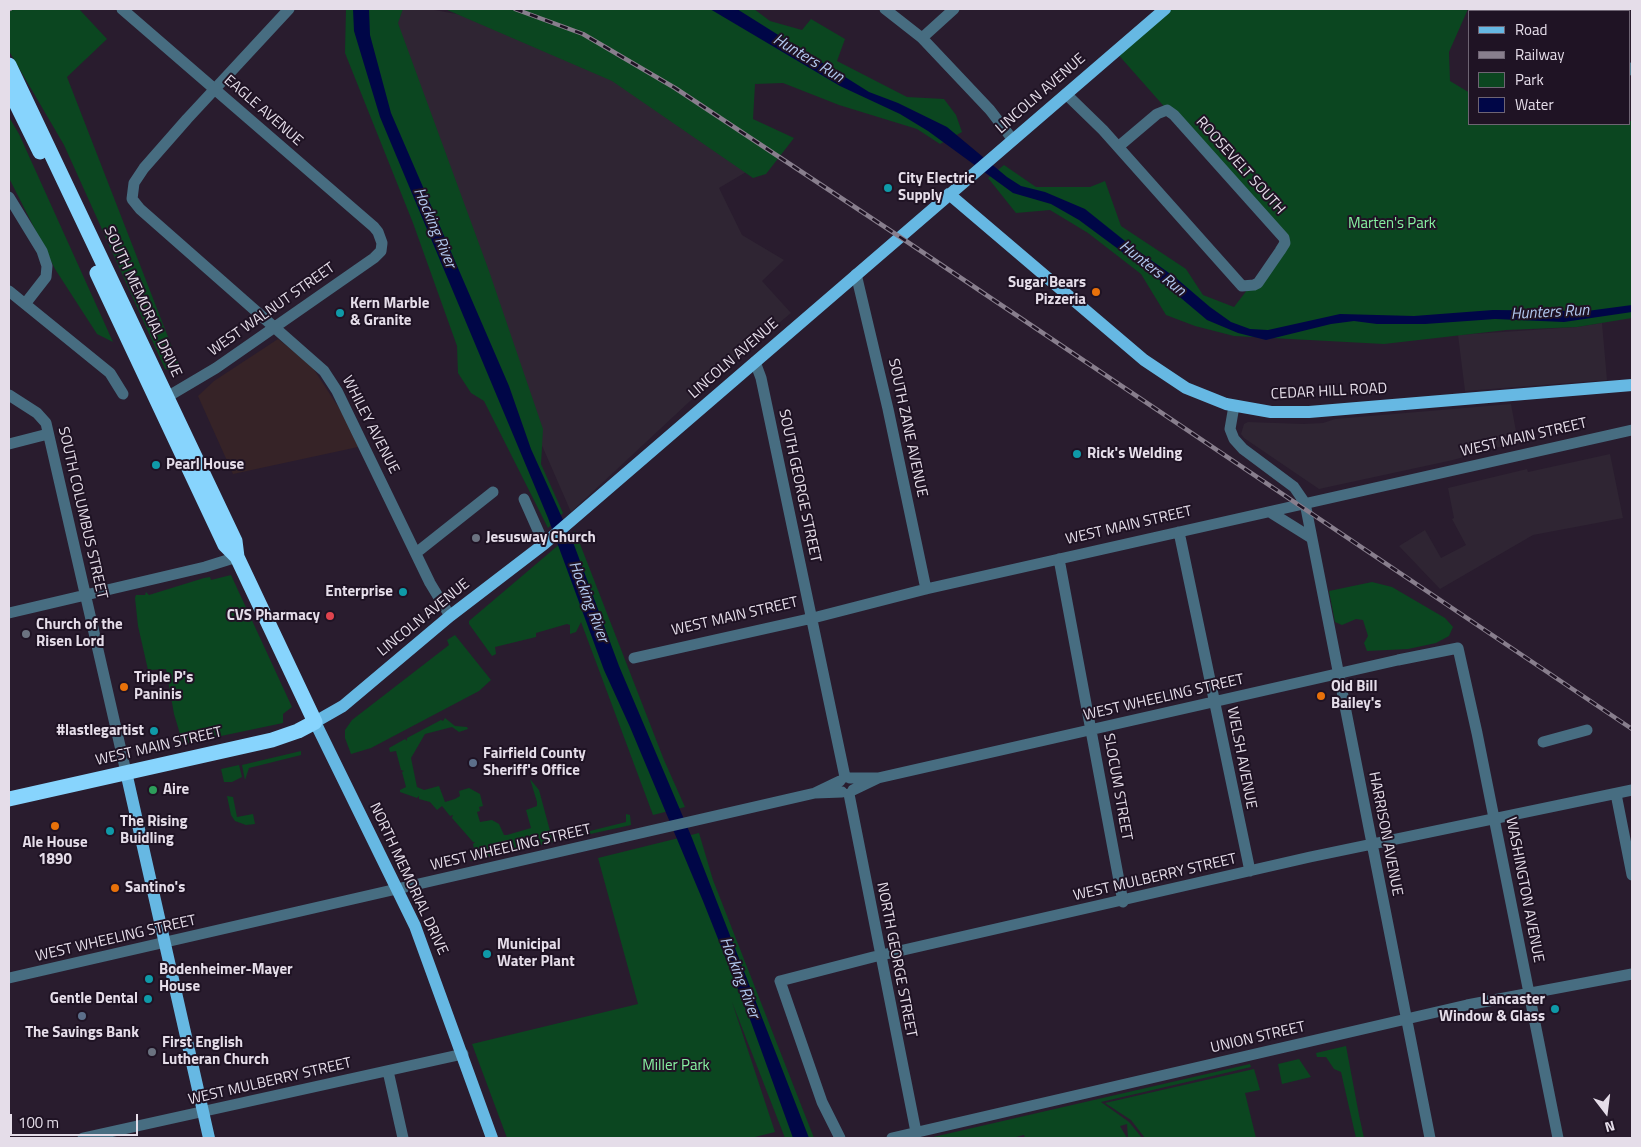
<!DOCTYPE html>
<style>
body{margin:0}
#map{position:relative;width:1641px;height:1147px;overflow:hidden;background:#291c2e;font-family:"Titillium Web",sans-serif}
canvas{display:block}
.frame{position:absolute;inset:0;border:10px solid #e5dde9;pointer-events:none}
.legend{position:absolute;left:1468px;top:10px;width:162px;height:115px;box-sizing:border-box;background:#1f1324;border:1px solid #6e6473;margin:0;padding:6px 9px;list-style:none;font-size:15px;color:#e5dde9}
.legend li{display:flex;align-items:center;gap:10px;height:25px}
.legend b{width:25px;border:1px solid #6e6473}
.north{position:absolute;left:1581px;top:1087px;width:50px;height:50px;-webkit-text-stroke:4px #1f1324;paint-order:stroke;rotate:165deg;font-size:14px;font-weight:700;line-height:20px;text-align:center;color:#e5dde9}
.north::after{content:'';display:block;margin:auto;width:18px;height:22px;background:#e5dde9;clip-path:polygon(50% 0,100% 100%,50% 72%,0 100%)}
.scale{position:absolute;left:10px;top:1114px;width:128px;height:22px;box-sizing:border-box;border:2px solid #e5dde9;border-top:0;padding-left:6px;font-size:15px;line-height:18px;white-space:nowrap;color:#e5dde9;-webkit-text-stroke:4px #1f1324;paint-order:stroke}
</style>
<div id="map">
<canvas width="1641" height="1147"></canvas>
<div class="frame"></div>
<ul class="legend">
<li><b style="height:6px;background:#66b8e3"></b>Road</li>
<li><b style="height:6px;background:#887e8d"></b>Railway</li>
<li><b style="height:14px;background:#0b4620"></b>Park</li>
<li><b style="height:14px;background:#000647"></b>Water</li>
</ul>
<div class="north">N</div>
<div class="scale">100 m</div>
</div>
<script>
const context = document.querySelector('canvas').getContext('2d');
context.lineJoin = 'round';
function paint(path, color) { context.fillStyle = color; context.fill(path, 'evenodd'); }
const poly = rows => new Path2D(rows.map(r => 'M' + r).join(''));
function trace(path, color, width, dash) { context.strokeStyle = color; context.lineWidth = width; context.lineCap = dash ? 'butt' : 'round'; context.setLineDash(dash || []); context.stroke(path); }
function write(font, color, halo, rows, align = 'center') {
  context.font = font + ' "Titillium Web",sans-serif'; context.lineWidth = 4; context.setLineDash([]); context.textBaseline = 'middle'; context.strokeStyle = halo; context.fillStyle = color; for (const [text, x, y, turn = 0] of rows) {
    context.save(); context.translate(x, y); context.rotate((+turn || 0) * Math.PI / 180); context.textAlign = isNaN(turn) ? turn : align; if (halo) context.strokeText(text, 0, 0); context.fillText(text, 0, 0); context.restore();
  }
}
const commercial = poly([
 [278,339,311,365,350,425,358,447,233,474,198,396,214,381]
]);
const industrial = poly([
 [372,9,429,9,489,20,575,48,763,162,719,188,742,235,784,260,762,281,791,313,733,361,571,512,391,99],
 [1602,323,1607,380,1465,391,1458,335,1577,327],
 [1511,404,1518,442,1453,460,1319,489,1244,438,1241,434,1244,424,1248,422,1303,424,1323,423,1335,419],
 [1610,454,1623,518,1533,535,1440,589,1399,546,1425,530,1441,558,1466,545,1452,519,1454,518,1448,488,1527,469,1528,472]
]);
const green = poly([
 [9,9,79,9,107,39,67,77,182,373,165,369,64,145,9,51],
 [346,9,403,9,398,23,489,271,543,429,541,464,563,513,548,528,484,401,471,393,458,373,457,346,413,223,345,53],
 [445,9,754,9,770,21,802,30,811,19,845,39,837,61,907,97,944,99,956,115,962,132,940,144,917,129,839,105,783,83,755,84,753,119,794,138,766,174,753,178,612,81],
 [1165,9,1468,9,1449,52,1450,81,1470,93,1470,124,1630,124,1630,121,1632,121,1632,318,1577,327,1506,330,1384,344,1234,336,1195,326,1166,315,1141,274,1088,233,1050,210,1016,213,988,178,1004,165,1036,187,1090,187,1105,181,1121,226,1186,269,1203,295,1234,307,1284,242,1115,51],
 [9,117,19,134,113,342,97,334,55,269,9,178],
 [575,531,664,760,685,807,653,815,581,622,576,632,570,634,570,625,567,624,536,633,536,637,495,647,496,654,492,656,469,624,469,621],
 [231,575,292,707,283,714,283,723,183,744,174,714,166,669,148,670,138,626,135,598,136,595,145,595,146,592,149,595,204,578,210,577,211,580],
 [1372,582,1392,587,1445,618,1453,627,1449,636,1436,643,1408,649,1367,651,1364,643,1368,636,1363,620,1356,619,1342,625,1335,622,1329,591],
 [455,635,491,680,479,691,371,748,351,754,345,738,345,730,352,720,449,645,447,640],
 [445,718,455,726,467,727,468,729,459,732,452,727,425,734,411,758,417,787,424,790,439,786,445,802,455,799,460,796,459,791,469,788,480,794,483,806,479,807,480,811,477,812,480,822,492,820,499,824,504,835,507,835,531,828,526,810,537,806,537,802,530,779,539,790,553,842,470,861,476,857,473,844,475,842,473,842,452,818,453,815,450,816,442,806,437,810,430,802,419,799,419,796,417,798,400,792,400,790,406,787,402,772,404,771,401,770,396,751,390,752,389,748,405,739,407,741,407,738,441,720,443,721],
 [301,751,301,755,249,768,245,780,242,765],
 [239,765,242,777,232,782,224,782,221,769],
 [227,796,233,797,237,817,253,814,255,824,246,825,235,821,231,815],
 [626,814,630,815,631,825,563,840,562,831,566,837,626,822],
 [699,833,713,880,814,1138,785,1138,732,1002,775,1132,751,1138,507,1138,472,1044,638,1004,598,858],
 [1346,1046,1359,1115,1364,1138,1356,1138,1341,1072,1334,1069,1326,1057,1317,1057,1316,1053],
 [1299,1059,1311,1077,1282,1084,1278,1064],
 [1250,1064,1251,1067,1101,1102,1129,1122,1142,1138,1128,1138,1127,1124,1120,1126,1127,1138,1025,1138,1024,1135,1012,1138,929,1138],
 [1254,1069,1260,1090,1245,1093,1256,1138,1145,1138,1131,1120,1105,1103]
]);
const water = poly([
 [353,9,369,9,370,35,391,113,509,386,531,449,573,542,619,666,692,838,809,1138,793,1138,751,1022,703,901,630,727,604,670,548,518,380,117,354,31],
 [710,9,737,9,869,92,898,103,947,127,1007,177,1021,186,1045,192,1085,209,1130,245,1176,278,1210,307,1231,322,1250,329,1268,330,1340,314,1414,316,1493,310,1587,311,1632,305,1632,312,1564,322,1495,319,1425,324,1377,324,1354,321,1331,324,1266,340,1238,333,1207,320,1156,277,1079,220,1051,204,1013,193,928,131,900,114,840,86]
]);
const minor = poly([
 [122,9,374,227,378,232,382,243,381,251,374,258,216,368,167,397],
 [289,9,187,119,144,168,134,183,132,199,140,209,324,371,337,391,430,583,450,616],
 [885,9,922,38,990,110,1013,140],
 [1593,11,1594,9],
 [922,38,954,9],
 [1630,68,1632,70],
 [1066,94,1103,130,1242,286,1254,285,1258,283,1280,251,1285,243,1284,238,1174,115,1167,110,1157,114,1118,147],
 [9,197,42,251,47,266,46,277,25,304],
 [856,274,888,409,926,589],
 [9,291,110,373,123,394],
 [755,362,761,378,845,777],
 [9,395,37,413,46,423,126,772],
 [1234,406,1230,429,1234,439,1243,449,1294,487,1305,503,1430,1138],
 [9,444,48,434],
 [524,499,544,544],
 [1270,512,1310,537],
 [1179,532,1250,871],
 [416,553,493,492],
 [1059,559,1123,902],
 [9,613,205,567,237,557],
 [634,658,813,618,926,589,1632,430],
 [1543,742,1587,730],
 [850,778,878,778,1398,660,1458,648,1477,733,1558,1138],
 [853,790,878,778],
 [815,793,840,781],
 [849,794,916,1132],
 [1616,794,1632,875],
 [9,978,815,793,842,792],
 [388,1071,403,1138],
 [83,1138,463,1054],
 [840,1138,822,1102,780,981,873,957,1310,857,1632,790],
 [892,1138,1467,1005,1632,974]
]);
const major = poly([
 [949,194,1144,360,1186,388,1226,404,1271,412,1309,412,1632,385],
 [126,772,209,1138],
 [492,1138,415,926,315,722,343,706,450,616,544,544,1165,9]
]);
const highway = poly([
 [9,65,235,541,237,557,315,722,298,731,272,740,9,799],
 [9,89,40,152],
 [97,273,225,545,237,557]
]);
const rail = poly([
 [9,9,10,9],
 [515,9,583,34,675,88,900,237,1632,729]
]);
const markers = [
 [888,188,5,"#0f9aa8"],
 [1096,292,5,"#e8710a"],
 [340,313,5,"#0f9aa8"],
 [1077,454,5,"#0f9aa8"],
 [156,465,5,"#0f9aa8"],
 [476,538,5,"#6b7280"],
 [403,592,5,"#0f9aa8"],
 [330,616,5,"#e0444e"],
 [26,634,5,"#6b7280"],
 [124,687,5,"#e8710a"],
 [1321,696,5,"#e8710a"],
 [154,731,5,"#0f9aa8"],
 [473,763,5,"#5c6f8a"],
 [153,790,5,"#2e9e5b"],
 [55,826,5,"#e8710a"],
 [110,831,5,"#0f9aa8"],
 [115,888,5,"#e8710a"],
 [487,954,5,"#0f9aa8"],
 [149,979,5,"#0f9aa8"],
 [148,999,5,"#0f9aa8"],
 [1555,1009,5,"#0f9aa8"],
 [82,1016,5,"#5c6f8a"],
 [152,1052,5,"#6b7280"]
];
const streetNames = [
 ["LINCOLN AVENUE",1041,94,-41],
 ["EAGLE AVENUE",263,111,41],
 ["ROOSEVELT SOUTH",1240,166,48],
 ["SOUTH MEMORIAL DRIVE",142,302,65],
 ["WEST WALNUT STREET",272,310,-35],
 ["LINCOLN AVENUE",734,359,-41],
 ["CEDAR HILL ROAD",1329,392,-3],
 ["WHILEY AVENUE",370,425,63],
 ["SOUTH ZANE AVENUE",907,428,78],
 ["WEST MAIN STREET",1524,438,-13],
 ["SOUTH GEORGE STREET",799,486,78],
 ["SOUTH COLUMBUS STREET",82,513,77],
 ["WEST MAIN STREET",1129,526,-13],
 ["WEST MAIN STREET",735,617,-13],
 ["LINCOLN AVENUE",424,618,-39],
 ["WEST WHEELING STREET",1164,698,-13],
 ["WEST MAIN STREET",159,747,-13],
 ["WELSH AVENUE",1241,758,79],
 ["SLOCUM STREET",1117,787,80],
 ["HARRISON AVENUE",1385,834,79],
 ["WEST WHEELING STREET",511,848,-13],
 ["WEST MULBERRY STREET",1155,878,-13],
 ["NORTH MEMORIAL DRIVE",408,879,65],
 ["WASHINGTON AVENUE",1524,890,79],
 ["WEST WHEELING STREET",116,939,-13],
 ["NORTH GEORGE STREET",896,960,79],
 ["UNION STREET",1258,1038,-13],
 ["WEST MULBERRY STREET",270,1082,-13]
];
const poiNames = [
 ["City Electric",898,179],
 ["Supply",898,196],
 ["Sugar Bears",1086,283,"right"],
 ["Pizzeria",1086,300,"right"],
 ["Kern Marble",350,304],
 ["& Granite",350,321],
 ["Rick's Welding",1087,454],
 ["Pearl House",166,465],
 ["Jesusway Church",486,538],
 ["Enterprise",393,592,"right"],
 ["CVS Pharmacy",320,616,"right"],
 ["Church of the",36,625],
 ["Risen Lord",36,642],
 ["Triple P's",134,678],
 ["Paninis",134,695],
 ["Old Bill",1331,687],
 ["Bailey's",1331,704],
 ["#lastlegartist",144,731,"right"],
 ["Fairfield County",483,754],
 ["Sheriff's Office",483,771],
 ["Aire",163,790],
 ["The Rising",120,822],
 ["Buidling",120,839],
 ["Ale House",55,843,"center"],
 ["1890",55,860,"center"],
 ["Santino's",125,888],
 ["Municipal",497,945],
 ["Water Plant",497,962],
 ["Bodenheimer-Mayer",159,970],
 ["House",159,987],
 ["Gentle Dental",138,999,"right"],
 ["Lancaster",1545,1000,"right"],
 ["Window & Glass",1545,1017,"right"],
 ["The Savings Bank",82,1033,"center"],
 ["First English",162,1043],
 ["Lutheran Church",162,1060]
];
const parkNames = [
 ["Marten's Park",1392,224],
 ["Miller Park",676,1066]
];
const waterNames = [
 ["Hunters Run",808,59,31],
 ["Hocking River",434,228,67],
 ["Hunters Run",1152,269,38],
 ["Hunters Run",1550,313,-3],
 ["Hocking River",588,602,69],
 ["Hocking River",739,978,69]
];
paint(commercial, '#362327');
paint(industrial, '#2f2533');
paint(green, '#0b4620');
paint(water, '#000647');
trace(minor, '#476d81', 11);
trace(major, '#66b8e3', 12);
trace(highway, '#87d4fd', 15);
trace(rail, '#887e8d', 4.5);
trace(rail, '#1f1324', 2.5, [8]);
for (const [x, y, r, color] of markers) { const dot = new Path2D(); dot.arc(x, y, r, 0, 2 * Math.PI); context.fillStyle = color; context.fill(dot); trace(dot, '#1f1324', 2); }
write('15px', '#e5dde9', '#1f1324', streetNames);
write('bold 15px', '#e5dde9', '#1f1324', poiNames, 'left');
write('15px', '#87f1a1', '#1f1324', parkNames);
write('italic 16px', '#b1c7ee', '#1f1324', waterNames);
</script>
